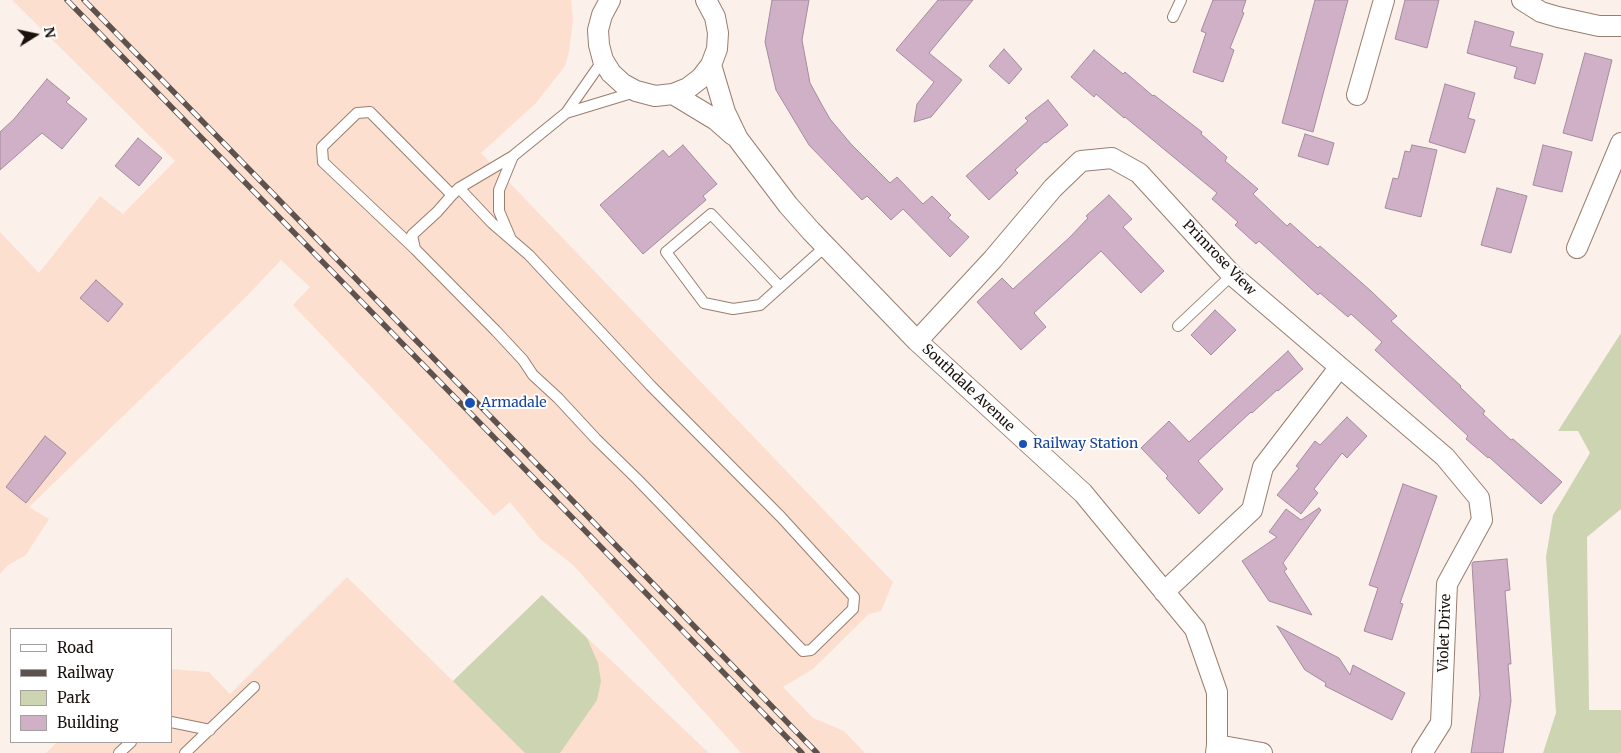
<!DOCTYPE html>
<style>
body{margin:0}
#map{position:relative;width:1621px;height:753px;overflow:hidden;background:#fcf0ea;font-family:Merriweather,serif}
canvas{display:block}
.legend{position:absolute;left:10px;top:628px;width:162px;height:115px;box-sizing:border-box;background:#fff;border:1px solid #a4a09e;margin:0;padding:6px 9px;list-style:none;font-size:15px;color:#1b110c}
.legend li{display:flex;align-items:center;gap:10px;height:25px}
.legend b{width:25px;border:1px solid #a4a09e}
.north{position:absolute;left:10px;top:10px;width:50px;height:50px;-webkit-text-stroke:4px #fff;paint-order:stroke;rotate:80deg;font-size:14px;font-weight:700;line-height:20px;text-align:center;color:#1b110c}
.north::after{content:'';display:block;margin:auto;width:18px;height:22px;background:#1b110c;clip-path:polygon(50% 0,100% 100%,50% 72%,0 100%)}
</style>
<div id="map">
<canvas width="1621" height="753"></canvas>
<ul class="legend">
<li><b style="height:6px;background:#fff"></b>Road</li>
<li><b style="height:6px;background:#5d524d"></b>Railway</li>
<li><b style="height:14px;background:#ccd4b1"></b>Park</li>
<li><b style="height:14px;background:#cfb0c7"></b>Building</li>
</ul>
<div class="north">N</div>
</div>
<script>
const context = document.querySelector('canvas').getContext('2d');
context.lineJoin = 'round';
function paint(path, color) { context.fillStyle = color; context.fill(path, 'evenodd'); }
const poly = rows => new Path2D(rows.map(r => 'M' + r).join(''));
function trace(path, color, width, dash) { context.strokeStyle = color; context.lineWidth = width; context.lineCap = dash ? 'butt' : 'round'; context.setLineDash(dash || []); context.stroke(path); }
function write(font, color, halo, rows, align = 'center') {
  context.font = font + ' Merriweather,serif'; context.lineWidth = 4; context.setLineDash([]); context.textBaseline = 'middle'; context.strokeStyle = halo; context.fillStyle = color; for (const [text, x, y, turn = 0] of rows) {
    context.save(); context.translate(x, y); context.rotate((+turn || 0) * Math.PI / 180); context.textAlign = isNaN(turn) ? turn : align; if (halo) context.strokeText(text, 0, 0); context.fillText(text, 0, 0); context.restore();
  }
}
const built = poly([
 [12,0,571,0,573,19,569,52,565,66,536,103,481,153,893,582,881,611,869,614,813,669,783,687,813,718,844,731,865,753,741,753,573,565,540,539,510,502,494,516,293,305,310,287,281,260,246,297,29,507,49,519,26,555,8,565,0,574,0,232,39,273,100,196,123,214,175,161],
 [347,577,453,681,542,595,709,753,46,753,57,742,171,742,171,669,209,672,230,694]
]);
const green = poly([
 [1621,333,1621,509,1587,537,1589,710,1621,710,1621,753,1543,753,1556,713,1546,557,1553,515,1590,453,1578,431,1558,431],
 [542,595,587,638,598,663,601,681,597,700,560,753,525,753,453,681]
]);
const building = poly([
 [772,0,809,0,802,40,810,83,822,105,830,119,851,144,890,183,897,177,923,204,932,196,951,215,948,218,969,237,950,257,903,209,891,220,867,196,862,200,809,145,776,90,765,42,772,0],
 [938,0,973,0,929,53,962,80,931,117,914,122,917,104,934,82,896,50,938,0],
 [1213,0,1246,0,1242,12,1244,13,1230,48,1234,50,1223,82,1193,72,1206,33,1201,31,1213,0],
 [1315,0,1348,0,1313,132,1282,123,1315,0],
 [1405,0,1439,0,1427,48,1395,39,1405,0],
 [1475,21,1514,32,1510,46,1543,54,1535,84,1514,78,1517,67,1467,53,1475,21],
 [1004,49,1022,69,1009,84,989,66,1004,49],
 [1094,50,1123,74,1125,72,1153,96,1154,95,1202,132,1201,134,1227,157,1225,161,1258,189,1253,194,1287,226,1290,223,1318,248,1320,246,1371,291,1397,316,1391,321,1461,386,1460,387,1485,411,1483,414,1511,440,1513,439,1562,482,1541,504,1489,457,1488,458,1466,439,1468,436,1375,350,1382,342,1351,314,1348,317,1320,293,1318,295,1259,241,1256,244,1235,225,1238,222,1212,199,1217,193,1125,117,1124,118,1096,94,1094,97,1071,77,1094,50],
 [1585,53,1612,60,1592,141,1563,133,1585,53],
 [47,79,70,98,66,102,87,119,62,149,42,133,0,170,0,132,14,119,47,79],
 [1445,84,1475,93,1468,118,1475,120,1465,153,1429,142,1445,84],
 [1048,100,1068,125,1046,143,1045,142,1015,170,1018,173,989,200,966,176,1028,121,1025,118,1048,100],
 [1305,134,1334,143,1328,165,1298,156,1305,134],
 [138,138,162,158,139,186,115,166,138,138],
 [683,145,717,184,703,196,706,200,643,254,600,205,663,150,669,157,683,145],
 [1412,145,1437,150,1421,217,1385,208,1393,178,1398,179,1405,151,1410,152,1412,145],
 [1543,145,1572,152,1562,192,1533,185,1543,145],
 [1497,188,1527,196,1511,253,1481,245,1497,188],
 [1109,195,1132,219,1123,227,1164,271,1141,293,1101,251,1034,313,1046,327,1021,350,977,302,1002,278,1013,289,1070,237,1088,218,1086,216,1109,195],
 [96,280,123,304,108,322,80,298,96,280],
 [1215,310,1236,330,1211,355,1191,335,1215,310],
 [1288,351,1303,369,1278,391,1277,390,1252,413,1251,412,1198,461,1223,489,1199,514,1166,478,1168,476,1141,448,1169,421,1189,442,1288,351],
 [1347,417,1367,436,1347,458,1342,453,1314,489,1318,493,1301,514,1277,495,1299,468,1296,466,1315,441,1320,445,1347,417],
 [45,436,66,453,26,503,6,487,45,436],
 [1403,484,1437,496,1400,603,1403,604,1392,640,1364,631,1378,588,1369,585,1403,484],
 [1319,508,1321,510,1283,563,1287,569,1284,571,1312,615,1269,601,1242,561,1277,537,1269,532,1286,509,1301,520,1319,508],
 [1507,559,1510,590,1505,591,1511,664,1508,664,1511,701,1503,753,1471,753,1480,695,1472,564,1473,562,1507,559],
 [1277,626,1339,658,1350,675,1353,665,1405,693,1392,720,1325,686,1326,683,1305,670,1277,626]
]);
const lane = poly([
 [1173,17,1181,0],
 [566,113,635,92],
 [459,188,492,223,529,255,651,386,781,517,854,597,853,609,811,650,803,651,637,479,596,439,558,398,533,375,523,360,496,331,415,249,323,162,322,147,357,113,370,112,452,195,459,188,513,156,566,113,603,60],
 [510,237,499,211,499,190,513,156],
 [415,249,412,235,437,212,452,195],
 [780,287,711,214,666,252,704,303,733,309,760,305,826,246],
 [1178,326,1232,275],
 [171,722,210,730],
 [119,753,131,742],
 [185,753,254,687]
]);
const street = poly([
 [610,0,602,15,598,30,599,45,603,60,611,73,623,84,636,91,655,96,673,94,688,88,701,78,711,65,717,49,718,33,715,17,706,0],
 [1522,0,1541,12,1558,17,1599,26,1621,26],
 [711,65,725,112,738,139,788,205,811,231,917,341,1083,493,1195,629,1217,692,1217,745,1216,753],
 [673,94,716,120,733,135],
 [1357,95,1384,0],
 [1577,248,1621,143],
 [917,341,993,259,1053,188,1081,161,1112,158,1139,173,1232,275,1445,457,1479,498,1482,520,1447,584,1441,723,1422,753],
 [1164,592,1252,510,1263,467,1339,368],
 [1217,745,1262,753]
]);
const rail = poly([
 [67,0,802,753],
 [84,0,568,496,817,753]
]);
const markers = [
 [470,403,6,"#1a4fb4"],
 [1023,444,5,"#1a4fb4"]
];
const streetNames = [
 ["Primrose View",1219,258,46],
 ["Southdale Avenue",968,388,43],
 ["Violet Drive",1445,633,-88]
];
const transitNames = [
 ["Armadale",481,403],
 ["Railway Station",1033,444]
];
paint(built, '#fcdfcf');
paint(green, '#ccd4b1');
paint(building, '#cfb0c7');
trace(building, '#a48c9e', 1);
trace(lane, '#987e6f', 12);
trace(street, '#987e6f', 22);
trace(lane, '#fff', 10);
trace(street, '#fff', 20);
trace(rail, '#5d524d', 5.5);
trace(rail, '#fff', 4, [11]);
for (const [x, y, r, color] of markers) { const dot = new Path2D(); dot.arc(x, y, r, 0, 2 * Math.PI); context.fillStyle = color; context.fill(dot); trace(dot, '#fff', 2); }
write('14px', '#1b110c', '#fff', streetNames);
write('14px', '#164399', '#fff', transitNames, 'left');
</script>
